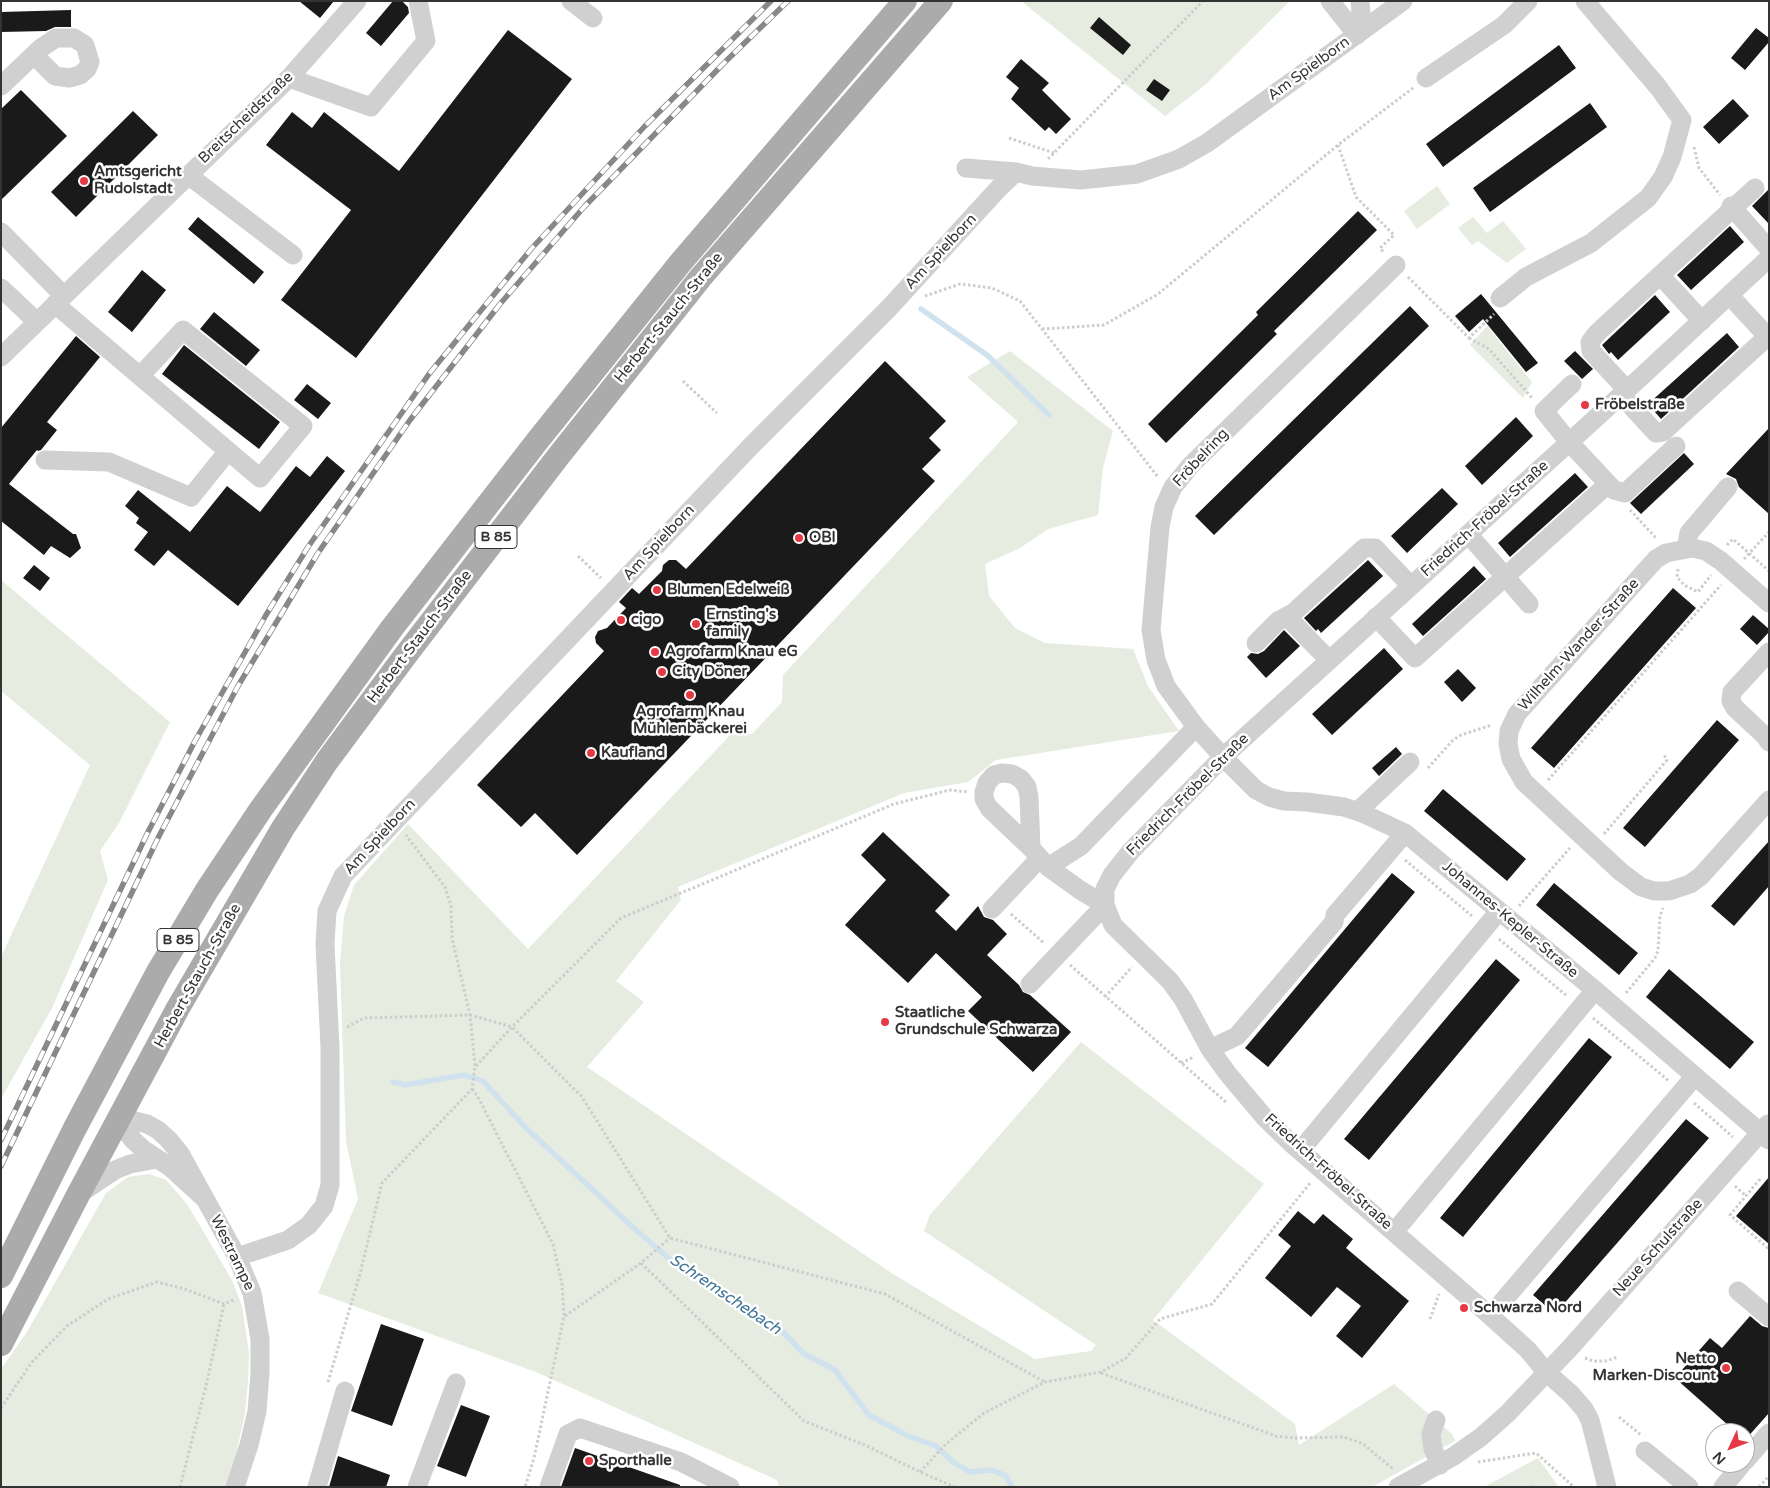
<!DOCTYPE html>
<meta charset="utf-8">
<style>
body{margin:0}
#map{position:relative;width:1770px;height:1488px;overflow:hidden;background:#fff;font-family:"Varela Round",sans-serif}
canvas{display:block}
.frame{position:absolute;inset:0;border:2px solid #333;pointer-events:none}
.north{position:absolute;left:1705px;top:1423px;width:50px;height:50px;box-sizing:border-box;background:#fff;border:1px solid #adadad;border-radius:50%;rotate:227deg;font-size:14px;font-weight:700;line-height:20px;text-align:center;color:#333}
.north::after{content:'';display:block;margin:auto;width:18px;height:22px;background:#e63946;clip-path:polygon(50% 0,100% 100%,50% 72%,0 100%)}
</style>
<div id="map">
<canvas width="1770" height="1488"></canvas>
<div class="frame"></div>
<div class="north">N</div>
</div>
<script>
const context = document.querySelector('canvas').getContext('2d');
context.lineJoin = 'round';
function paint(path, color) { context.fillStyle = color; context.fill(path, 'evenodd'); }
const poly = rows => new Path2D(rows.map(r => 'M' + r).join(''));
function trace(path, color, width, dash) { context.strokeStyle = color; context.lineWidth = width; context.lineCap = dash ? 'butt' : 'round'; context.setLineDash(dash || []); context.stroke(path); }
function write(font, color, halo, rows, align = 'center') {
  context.font = font + ' "Varela Round",sans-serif'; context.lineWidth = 5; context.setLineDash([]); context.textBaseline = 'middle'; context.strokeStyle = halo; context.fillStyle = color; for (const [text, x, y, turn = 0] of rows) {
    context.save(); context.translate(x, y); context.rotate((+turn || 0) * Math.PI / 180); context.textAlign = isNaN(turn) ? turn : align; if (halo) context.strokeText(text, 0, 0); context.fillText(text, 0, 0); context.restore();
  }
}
const green = poly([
 [1021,1,1290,1,1205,85,1165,116],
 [1437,186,1450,204,1417,229,1404,211],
 [1473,217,1487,233,1503,221,1526,249,1507,263,1478,241,1472,245,1458,228],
 [1487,326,1532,382,1523,398,1470,345],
 [1010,351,1113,431,1103,468,1098,515,1048,529,1020,548,985,564,989,596,1015,628,1045,643,1133,649,1148,686,1179,731,996,760,968,782,904,793,678,887,681,900,616,981,644,1002,587,1067,893,1274,1035,1359,1091,1351,1096,1345,924,1231,930,1215,1081,1042,1264,1184,1153,1320,1295,1424,1299,1445,1394,1384,1452,1434,1455,1441,1372,1487,779,1487,777,1480,536,1372,318,1293,358,1199,346,1141,340,963,344,916,354,885,408,824,528,949,732,733,752,734,782,702,783,675,1018,422,967,377],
 [1,580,170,722,119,823,100,851,108,880,52,1008,1,1099,1,957,90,765,1,691],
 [149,1174,166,1180,187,1204,232,1280,242,1306,249,1353,248,1381,245,1413,236,1454,225,1487,1,1487,1,1369,27,1332,106,1193,128,1177],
 [1538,1458,1559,1487,1484,1487]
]);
const stream = poly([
 [921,309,987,355,1049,415],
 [393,1082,405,1085,464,1075,483,1081,525,1127,636,1230,686,1273,780,1329,803,1353,835,1370,869,1415,908,1436,936,1446,953,1462,970,1472,992,1470,1006,1476,1012,1487]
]);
const building = poly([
 [299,1,334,1,320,18],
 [393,1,402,1,408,7,409,13,381,46,366,33],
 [71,10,71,27,55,27,46,31,1,32,1,12],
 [1099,17,1131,45,1123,55,1090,28],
 [1756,28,1769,38,1769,42,1745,70,1731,58],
 [508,30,572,79,356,358,281,300,351,210,266,145,292,112,312,128,324,112,399,171],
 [1559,45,1576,68,1443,167,1426,144],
 [1021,59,1049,83,1042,90,1071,119,1056,134,1049,127,1045,131,1011,99,1019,88,1006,77],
 [1154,79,1170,90,1162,101,1146,90],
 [21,90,67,136,1,200,1,109],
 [1733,99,1749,116,1719,144,1703,127],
 [1590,103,1607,127,1490,212,1473,188],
 [133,111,158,135,76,217,51,192],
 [1769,189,1769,224,1752,206],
 [1358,211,1377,230,1274,331,1277,334,1166,443,1148,424,1258,315,1256,312],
 [198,217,264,272,254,284,188,229],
 [1730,226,1744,242,1691,290,1677,275],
 [142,270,166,290,132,332,108,312],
 [1481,294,1538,363,1526,372,1483,319,1469,332,1455,316],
 [1655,295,1670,312,1618,360,1611,352,1609,354,1602,345],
 [1410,306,1429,326,1214,535,1195,516],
 [214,312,260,350,246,366,200,329],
 [1727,333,1739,347,1661,419,1648,404],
 [76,336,100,357,47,422,57,430,41,450,38,451,37,450,9,484,73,534,76,534,81,548,70,558,51,546,44,555,1,521,1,428],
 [184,345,280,422,259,449,162,374],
 [1575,351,1593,369,1582,379,1564,361],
 [885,361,946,421,929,438,941,450,922,469,935,481,577,855,535,813,521,827,477,785,604,651,596,643,595,637,598,631,607,628,626,608,619,602,632,588,639,594,662,571,663,565,669,560,676,560,686,569],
 [307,384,331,403,318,419,294,400],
 [1516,417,1533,436,1482,485,1465,466],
 [1769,428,1769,514,1739,487,1736,479,1726,474],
 [1684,453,1694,464,1641,514,1630,503],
 [327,456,345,471,238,606,168,550,154,566,134,550,148,532,136,523,139,518,125,506,138,490,190,532,227,486,260,512,296,466,310,477],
 [1575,473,1588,487,1510,557,1498,543],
 [1442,488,1458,504,1407,553,1391,536],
 [1368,560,1383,576,1321,633,1318,629,1316,631,1304,618],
 [34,565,50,578,40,591,23,578],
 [1474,566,1486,579,1423,636,1412,624],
 [1673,588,1696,608,1554,768,1531,748],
 [1753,615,1769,629,1769,632,1757,645,1740,629],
 [1284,630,1300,646,1266,678,1247,657,1251,653,1258,654,1264,651],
 [1384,648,1403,669,1332,735,1312,714],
 [1458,669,1476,688,1462,702,1444,682],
 [1717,720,1739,740,1645,847,1623,828],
 [1396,747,1402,754,1379,776,1372,768],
 [1443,789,1526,859,1507,881,1424,811],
 [883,832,950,895,935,911,956,931,978,906,984,917,993,920,1007,934,987,955,1019,985,1023,992,1030,995,1071,1032,1033,1072,968,1011,982,997,936,953,908,983,845,925,886,880,861,855],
 [1769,841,1769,886,1734,926,1711,906],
 [1392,873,1415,892,1268,1067,1245,1048],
 [1554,883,1638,953,1619,975,1536,905],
 [1496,959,1520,980,1369,1160,1344,1139],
 [1669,969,1754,1042,1730,1069,1646,997],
 [1589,1038,1612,1057,1463,1237,1440,1218],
 [1686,1119,1709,1138,1555,1314,1533,1295],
 [1769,1177,1769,1244,1736,1216],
 [1298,1211,1314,1224,1323,1214,1353,1239,1346,1248,1409,1301,1362,1358,1336,1336,1361,1306,1337,1287,1311,1317,1265,1278,1291,1246,1278,1235],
 [1750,1316,1762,1326,1769,1328,1769,1413,1745,1440,1745,1433,1737,1433,1675,1378,1710,1338,1722,1348],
 [381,1324,424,1339,392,1426,351,1411],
 [461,1405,490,1416,466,1477,437,1466],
 [575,1448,680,1485,680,1487,561,1487],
 [338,1456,390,1475,386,1487,329,1487]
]);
const path = poly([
 [1009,138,1054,153],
 [1338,145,1356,197,1394,235,1380,248,1384,253],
 [1694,147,1699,168,1720,195],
 [1048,159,1203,1],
 [1408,277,1469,338,1494,314],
 [925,296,960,284,992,288,1020,301,1158,477],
 [1042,329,1104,325,1158,294,1338,145,1413,88],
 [1469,338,1489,349,1533,399],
 [683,381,717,413],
 [1630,510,1656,538],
 [1727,545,1733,539,1769,571],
 [578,556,601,578],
 [1744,559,1769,532],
 [1678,569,1677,577,1684,585,1698,592,1711,575],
 [1428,768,1453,740,1461,735,1492,725],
 [1548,780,1721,585],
 [1604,834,1667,760,1664,755],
 [1405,860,1472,916],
 [1519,906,1570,848],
 [1011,914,1044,943],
 [1499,939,1567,996],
 [1070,965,1227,1103],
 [1626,993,1655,958,1658,951,1660,916,1663,908],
 [1105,997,1132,967],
 [1593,1018,1669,1081],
 [347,1027,364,1018,470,1015,512,1027,582,1097,670,1238,885,1294,1045,1382],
 [1181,1063,1194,1057],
 [476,1066,512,1027,621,918,894,804,950,790,968,792],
 [472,1089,478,1097,553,1244,562,1284,564,1316,534,1458,525,1487],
 [1694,1103,1733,1137],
 [1760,1179,1730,1215,1769,1249],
 [1735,1186,1746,1196],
 [641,1263,804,1421,865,1445,920,1472,955,1487],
 [565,1316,641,1263,670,1238],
 [1430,1319,1439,1294],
 [1585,1358,1593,1361,1606,1361,1618,1357],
 [1101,1373,1276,1436,1294,1438,1343,1437,1362,1443,1393,1469],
 [328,1382,360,1274,382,1183,472,1089,475,1066,470,1015,452,938,451,906,445,887,406,835],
 [1,1408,32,1362,67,1326,108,1299,157,1282,185,1289,224,1304,235,1299],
 [1619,1417,1641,1435],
 [1478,1462,1536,1453,1574,1487],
 [920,1472,946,1444,984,1413,1045,1382,1101,1372,1126,1358,1160,1319,1212,1304,1311,1182],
 [180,1487,206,1386,224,1304],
 [1530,1487,1533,1487],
 [1759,1487,1769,1476]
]);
const minor = poly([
 [571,1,593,18],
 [1330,1,1357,35],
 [1357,35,1361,13,1360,1],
 [289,78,371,107,426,41,418,1],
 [1426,78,1504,25,1528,1],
 [1,86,41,48,56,38,74,38,85,45,90,62,87,69,80,75,69,78,55,76,34,55],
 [966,168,1016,172],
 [188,175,293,255],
 [1731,206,1769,249],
 [1,232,64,296],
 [1396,265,1191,465,1173,487,1164,507,1160,527,1151,630,1156,660,1166,686,1196,727,1223,757,1256,790,1269,797,1284,801,1307,802,1344,807,1362,813,1405,833,1595,990,1769,1140],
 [1660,275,1702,321],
 [1,288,37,322],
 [1729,295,1769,338],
 [1500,298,1526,277,1591,243,1648,198,1663,177,1672,157,1682,120,1658,87,1585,1],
 [55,304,260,478,303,426,183,330,140,376],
 [1,357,289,78,357,1],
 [1572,384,1544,411,1569,442,1614,490,1625,493,1676,446],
 [1627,390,1591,351,1590,342,1597,333,1755,188],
 [1621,395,1656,433,1663,432,1767,337],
 [45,460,109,462,191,497,228,451],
 [1468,534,1529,604],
 [1686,549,1689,533,1728,487],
 [1769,603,1721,561,1706,551,1692,548,1666,553,1656,559,1517,714,1509,731,1508,744,1511,759,1524,782,1621,872,1641,887,1654,891,1669,891,1690,884,1701,876,1769,800],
 [1376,617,1415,658,1608,484],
 [1256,643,1278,621,1293,613],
 [1769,652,1732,692,1731,701,1735,708,1765,736,1769,742],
 [1329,660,1292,622,1293,613,1364,548,1375,548,1411,586],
 [1358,811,1410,762],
 [1031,848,1029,797,1027,787,1021,779,1012,774,1002,773,994,775,987,783,984,792,984,799,989,808,1031,848,1048,867,1080,890,1105,905],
 [1048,867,1081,846,1196,727],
 [992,909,1039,859],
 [1030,984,1105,905],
 [1210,1049,1237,1036,1334,922,1335,915,1405,833],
 [1300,1151,1499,911],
 [79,1194,115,1170,130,1164,157,1159],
 [204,1198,170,1167,144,1150,133,1140,118,1120,131,1120,147,1124,158,1130,169,1140,181,1155,237,1257,252,1293,260,1339,260,1373,257,1411,249,1445,235,1487],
 [1395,1231,1595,990],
 [237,1257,288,1240,309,1225,324,1206,330,1185,330,1047,325,944,327,911,343,876,752,445,889,308,999,188,1016,172,1032,176,1081,180,1137,174,1179,159,1207,143,1403,1],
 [1738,1291,1769,1317],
 [1491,1315,1695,1076],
 [1436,1420,1431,1434,1433,1449,1440,1465],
 [1645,1451,1689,1487],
 [1745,1461,1769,1433],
 [317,1487,345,1391],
 [417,1487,456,1383],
 [549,1487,568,1434,580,1428,681,1462,730,1487],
 [1398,1487,1454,1456,1481,1437,1507,1414,1570,1348,1768,1124],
 [1607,1487,1590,1420,1584,1409,1571,1394,1546,1372,1528,1350,1487,1313,1291,1143,1265,1118,1228,1074,1210,1049,1183,999,1170,981,1113,925,1105,905,1105,889,1112,875,1131,851,1223,757,1641,377,1769,258],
 [1723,1487,1743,1463]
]);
const major = poly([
 [1,1276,75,1128,158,972,207,890,261,809,392,628,538,440,681,262,905,1],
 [1,1344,78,1195,178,1008,283,828,327,761,405,656,557,458,701,277,941,1]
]);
const rail = poly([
 [1,1140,148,832,195,741,266,615,308,547,429,374,532,248,645,126,771,1],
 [1,1166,159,836,238,686,318,553,410,420,500,304,584,207,725,62,788,1]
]);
const markers = [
 [84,181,5,"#e63946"],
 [1585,405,5,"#e63946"],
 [799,538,5,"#e63946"],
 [657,590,5,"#e63946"],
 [621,620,5,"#e63946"],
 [696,624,5,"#e63946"],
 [655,652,5,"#e63946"],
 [662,672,5,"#e63946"],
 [690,695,5,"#e63946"],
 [591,753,5,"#e63946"],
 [885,1022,5,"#e63946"],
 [1464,1308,5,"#e63946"],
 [1726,1368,5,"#e63946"],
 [589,1461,5,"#e63946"]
];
const shields = [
 [496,537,42],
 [178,940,42]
];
const shieldNames = [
 ["B 85",496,537],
 ["B 85",178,940]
];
const streetNames = [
 ["Am Spielborn",1309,69,-36],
 ["Breitscheidstraße",246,118,-44],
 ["Am Spielborn",941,252,-47],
 ["Herbert-Stauch-Straße",669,318,-51],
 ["Fröbelring",1201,458,-47],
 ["Friedrich-Fröbel-Straße",1485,519,-42],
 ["Am Spielborn",659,543,-47],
 ["Herbert-Stauch-Straße",420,637,-53],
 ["Wilhelm-Wander-Straße",1579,645,-48],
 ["Friedrich-Fröbel-Straße",1188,795,-45],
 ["Am Spielborn",380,837,-47],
 ["Johannes-Kepler-Straße",1510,920,40],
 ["Herbert-Stauch-Straße",198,976,-61],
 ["Friedrich-Fröbel-Straße",1328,1172,42],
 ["Neue Schulstraße",1658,1248,-48],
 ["Westrampe",232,1253,64]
];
const poiNames = [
 ["Amtsgericht",94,172],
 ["Rudolstadt",94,189],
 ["Fröbelstraße",1595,405],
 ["OBI",809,538],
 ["Blumen Edelweiß",667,590],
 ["Ernsting's",706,615],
 ["family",706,632],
 ["cigo",631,620],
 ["Agrofarm Knau eG",665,652],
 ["City Döner",672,672],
 ["Agrofarm Knau",690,712,"center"],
 ["Mühlenbäckerei",690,729,"center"],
 ["Kaufland",601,753],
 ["Staatliche",895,1013],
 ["Grundschule Schwarza",895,1030],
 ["Schwarza Nord",1474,1308],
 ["Netto",1716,1359,"right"],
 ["Marken-Discount",1716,1376,"right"],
 ["Sporthalle",599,1461]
];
const waterNames = [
 ["Schremschebach",725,1295,34]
];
paint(green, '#e6ecdf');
trace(stream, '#cfe2ee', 5.5);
paint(building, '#1a1a1a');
trace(path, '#cdcdcd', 3, [2.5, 2.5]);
trace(minor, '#d0d0d0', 19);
trace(major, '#ababab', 24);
trace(rail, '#888', 5.5);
trace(rail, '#fff', 4, [11]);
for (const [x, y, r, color] of markers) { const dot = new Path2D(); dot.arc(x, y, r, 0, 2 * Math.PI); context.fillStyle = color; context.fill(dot); trace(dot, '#fff', 2); }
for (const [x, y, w] of shields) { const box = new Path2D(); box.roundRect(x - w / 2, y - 11.5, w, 23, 4); context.fillStyle = '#fff'; context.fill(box); trace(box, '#333', 1); }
write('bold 14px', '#333', null, shieldNames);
write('15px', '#333', '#fff', streetNames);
write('bold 15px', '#333', '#fff', poiNames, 'left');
write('italic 16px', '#3f7597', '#fff', waterNames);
</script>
